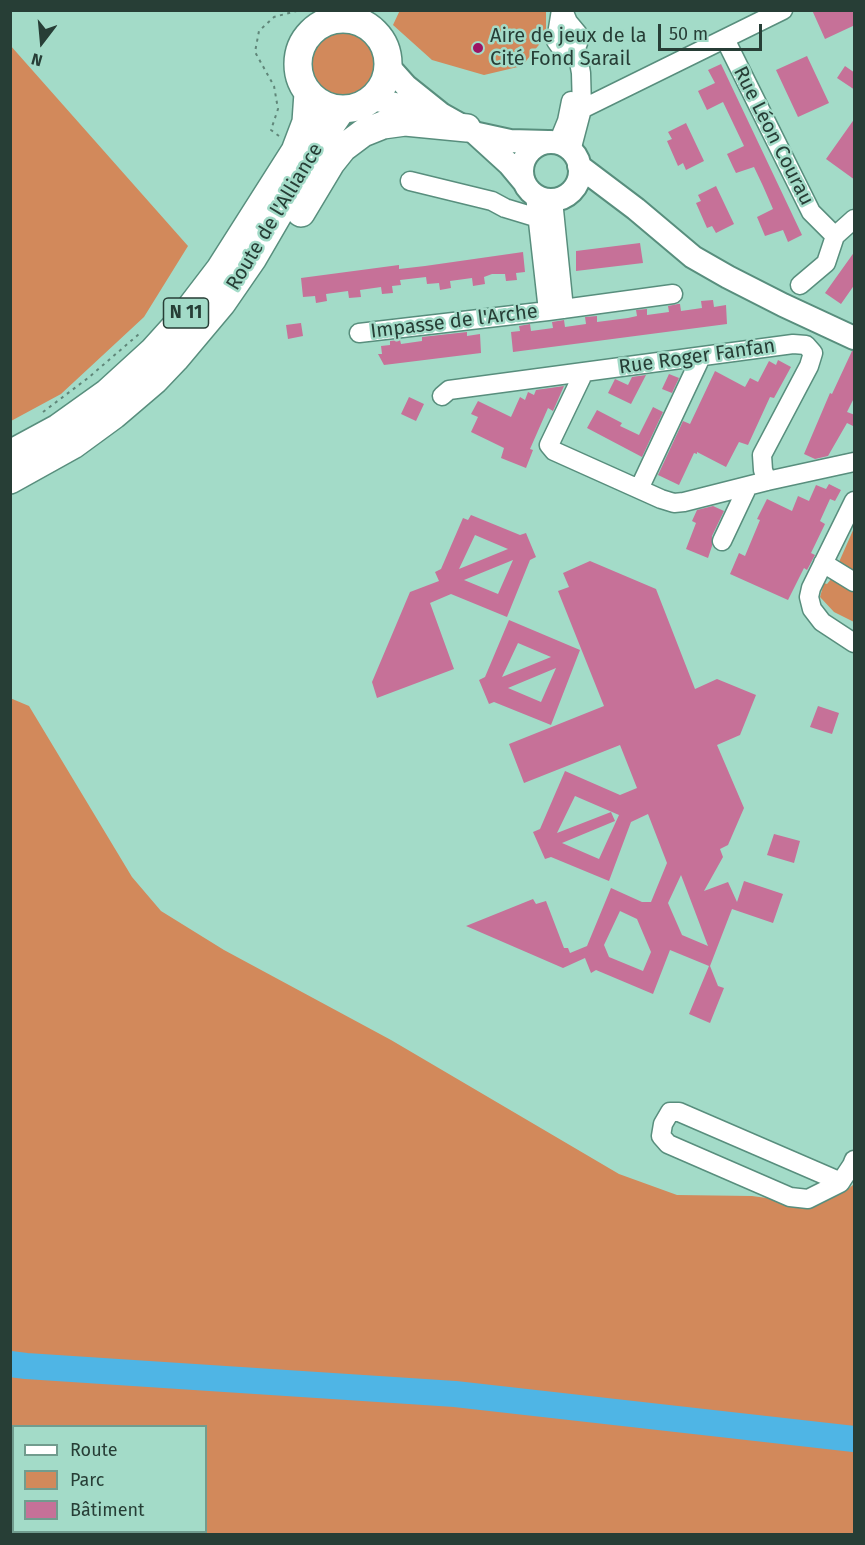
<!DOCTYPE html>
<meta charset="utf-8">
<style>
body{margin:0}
#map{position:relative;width:865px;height:1545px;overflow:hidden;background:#a3dbc8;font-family:"Fira Sans",sans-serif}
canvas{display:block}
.frame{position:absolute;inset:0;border:12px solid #273e36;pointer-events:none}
.legend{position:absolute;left:12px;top:1425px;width:195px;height:108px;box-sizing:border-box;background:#a3dbc8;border:2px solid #719c8e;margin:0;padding:8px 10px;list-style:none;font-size:18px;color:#273e36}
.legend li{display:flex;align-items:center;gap:12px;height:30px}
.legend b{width:30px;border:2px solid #719c8e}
.north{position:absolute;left:12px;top:12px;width:60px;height:60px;-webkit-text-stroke:4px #a3dbc8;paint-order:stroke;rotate:196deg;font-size:16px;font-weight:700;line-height:24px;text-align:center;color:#273e36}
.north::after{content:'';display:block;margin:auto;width:21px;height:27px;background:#273e36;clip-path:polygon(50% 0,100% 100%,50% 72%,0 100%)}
.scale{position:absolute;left:658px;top:24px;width:104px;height:27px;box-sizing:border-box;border:3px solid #273e36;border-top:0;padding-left:8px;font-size:18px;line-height:21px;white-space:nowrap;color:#273e36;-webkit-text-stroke:4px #a3dbc8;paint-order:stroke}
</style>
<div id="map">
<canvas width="865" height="1545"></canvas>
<div class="frame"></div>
<ul class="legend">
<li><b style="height:8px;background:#fff"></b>Route</li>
<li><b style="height:16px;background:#d2895b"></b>Parc</li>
<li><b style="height:16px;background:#c67198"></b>Bâtiment</li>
</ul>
<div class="north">N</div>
<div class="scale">50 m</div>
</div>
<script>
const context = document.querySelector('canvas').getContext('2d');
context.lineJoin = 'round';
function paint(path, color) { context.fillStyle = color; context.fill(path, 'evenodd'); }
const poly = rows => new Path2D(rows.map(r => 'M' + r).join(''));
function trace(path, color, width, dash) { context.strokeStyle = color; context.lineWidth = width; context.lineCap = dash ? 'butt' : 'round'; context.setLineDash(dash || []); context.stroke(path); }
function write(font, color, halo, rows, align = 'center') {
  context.font = font + ' "Fira Sans",sans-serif'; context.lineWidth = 5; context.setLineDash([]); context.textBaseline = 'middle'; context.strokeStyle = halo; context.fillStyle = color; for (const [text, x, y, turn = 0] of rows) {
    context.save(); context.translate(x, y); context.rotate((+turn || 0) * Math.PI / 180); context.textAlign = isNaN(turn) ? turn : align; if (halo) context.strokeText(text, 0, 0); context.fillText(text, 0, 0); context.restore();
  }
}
const green = poly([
 [400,10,546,11,546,36,522,66,484,75,432,60,393,25],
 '305 64a37 37 0 1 1 74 0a37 37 0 1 1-74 0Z',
 [10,45,188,246,144,317,61,394,11,421],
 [854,528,854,622,834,612,820,597,824,583,827,584,832,578],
 [10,698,29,706,132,877,161,911,224,950,391,1040,619,1174,677,1195,752,1196,811,1204,846,1191,854,1184,854,1534,11,1534],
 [14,1426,206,1426,206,1532,14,1532]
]);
const river = poly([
 [10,1364,26,1366,455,1394,854,1439]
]);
const building = poly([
 [812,10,855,10,855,25,825,39],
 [807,56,829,103,798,117,776,70],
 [721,64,802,235,788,242,783,230,765,236,757,217,773,209,763,186,754,167,736,173,733,167,727,154,744,146,723,102,707,110,698,91,715,83,708,70],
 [845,66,855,73,855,90,837,78],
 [855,118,855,180,826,159],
 [686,123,704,161,686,170,683,163,678,166,667,141,672,139,668,132],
 [716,186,734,224,716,233,712,226,707,228,696,203,701,201,698,195],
 [640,243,643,263,576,271,576,251],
 [855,251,855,284,841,304,825,293],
 [523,252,525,272,516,273,517,280,506,281,505,274,492,274,484,277,485,284,473,286,472,278,450,281,451,288,440,290,439,283,427,284,426,277,400,280,401,285,392,286,393,293,382,294,381,287,360,290,361,297,349,298,348,291,326,294,327,301,316,303,315,296,303,297,301,278,399,265,399,269,425,266],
 [713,300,714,307,726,305,727,324,513,352,511,332,520,331,519,326,530,324,531,331,553,328,552,322,564,320,565,327,586,324,585,317,597,316,597,322,628,318,637,316,636,310,647,309,647,315,669,312,668,306,678,304,680,304,681,311,702,308,701,301],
 [301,323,303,336,288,339,286,325],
 [467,332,467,336,480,334,481,353,384,365,378,354,382,354,381,346,390,345,390,341,400,340,401,344,422,341,422,337],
 [852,351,855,351,855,396,847,412,855,415,855,427,847,423,828,456,815,459,804,454,830,393,832,394],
 [778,360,791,367,774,398,770,397,748,445,739,442,726,467,697,452,697,454,694,453,679,485,658,475,683,421,690,424,715,371,745,387,750,378,758,382,769,361,776,365],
 [669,374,679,378,672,393,662,389],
 [646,375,631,404,608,393,615,379,628,385,632,377],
 [564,386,553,411,548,408,530,449,533,450,526,468,501,458,504,448,471,432,478,417,471,414,478,401,511,417,520,397,525,400,528,392,534,395,536,390],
 [409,397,424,404,416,421,401,414],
 [653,407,663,412,642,457,587,428,597,410,622,423,620,426,639,435],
 [829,484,841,490,835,501,830,499,820,521,825,524,811,553,815,555,807,570,804,568,788,600,730,574,739,553,745,556,760,520,757,519,767,499,792,511,798,496,809,501,816,485,826,489],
 [713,506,724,511,712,536,712,546,708,558,686,549,696,523,692,521,697,510],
 [471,515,520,535,526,533,536,557,530,560,507,617,451,594,430,603,454,669,377,698,372,682,410,592,439,581,435,572,441,569,463,518,468,520],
 [475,535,508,549,459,569],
 [513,560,498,594,464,580],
 [590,561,656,589,695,689,717,679,756,695,740,735,717,745,744,808,728,845,720,849,723,857,704,891,728,882,737,902,744,881,783,894,773,923,732,909,710,966,718,986,724,988,710,1023,689,1014,709,966,670,950,653,994,596,970,591,973,585,958,563,968,466,926,533,899,536,904,546,901,564,948,568,948,570,953,587,946,611,888,642,902,651,902,667,863,648,814,631,822,609,881,551,857,545,859,533,832,540,829,565,771,620,795,637,788,620,745,524,783,509,744,604,706,558,591,569,587,563,573],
 [575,796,619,815,599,859,562,843,615,821,611,812,557,833],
 [681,875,694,909,708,946,682,935,668,903],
 [620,911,637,919,651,952,643,971,609,957,604,945],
 [509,620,580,650,551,725,494,702,489,704,479,680,485,677],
 [518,643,551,657,502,677],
 [556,668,541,702,508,688],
 [818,706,839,713,832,734,810,727],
 [774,834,800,841,794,863,767,855]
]);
const path = poly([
 [279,136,271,130,278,109,274,86,255,52,259,31,274,17,300,10],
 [43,412,88,378,139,334]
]);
const minor = poly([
 [561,10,556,41,561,48,569,49,578,43,578,34,568,22,563,10],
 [725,39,811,212,835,236],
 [569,113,582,109,783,10],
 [558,143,567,121,571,101],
 [571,151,582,109,581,73,576,45],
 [410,181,492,201,505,208,538,218],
 [535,195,548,311],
 [553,200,564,309],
 [835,236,854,219],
 [800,285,826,263,835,236],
 [359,333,548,311,673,294],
 [584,372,549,445,554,451,661,499,674,503,684,502,767,481,854,462],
 [442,396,449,390,793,344,806,345,813,353,809,366,762,455,763,470,767,481],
 [639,489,701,357],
 [854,501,811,588,809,597,812,609,822,622,854,643],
 [722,541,748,486],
 [823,563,854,582],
 [841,1182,679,1112,670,1112,663,1124,661,1136,668,1144,790,1197,808,1199,840,1183,852,1165,854,1160]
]);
const major = poly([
 [389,67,406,86,441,114,475,133,509,164,524,182],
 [373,99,434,113],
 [478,134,510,141,548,142],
 '522 171a29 29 0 1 1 58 0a29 29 0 1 1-58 0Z',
 [579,166,636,209,693,257,728,277,783,305,854,338]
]);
const highway = poly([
 '298 64a45 45 0 1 1 90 0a45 45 0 1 1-90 0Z',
 [301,213,331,163,343,148,363,133,383,125,405,122,467,128],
 [10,454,58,428,107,393,153,351,181,320,220,269,295,151,306,122,308,93],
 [10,480,73,445,114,415,155,380,175,359,222,303,253,258,327,131,342,109]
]);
const markers = [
 [478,48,6,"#9c1463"]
];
const shields = [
 [186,313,45]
];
const shieldNames = [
 ["N 11",186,313]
];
const poiNames = [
 ["Aire de jeux de la",490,36],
 ["Cité Fond Sarail",490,59]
];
const streetNames = [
 ["Rue Léon Courau",773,136,63],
 ["Route de l'Alliance",275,217,-59],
 ["Impasse de l'Arche",454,322,-7],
 ["Rue Roger Fanfan",697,357,-8]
];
paint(green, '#d2895b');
trace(river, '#4fb5e5', 26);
paint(building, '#c67198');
trace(minor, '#588e7d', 21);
trace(major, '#588e7d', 26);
trace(highway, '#588e7d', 30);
trace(path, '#608679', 2, [3, 4.5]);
trace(minor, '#fff', 18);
trace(major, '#fff', 22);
trace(highway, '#fff', 27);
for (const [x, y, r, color] of markers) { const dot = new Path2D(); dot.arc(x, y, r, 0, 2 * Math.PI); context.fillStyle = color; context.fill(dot); trace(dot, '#a3dbc8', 2); }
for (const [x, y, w] of shields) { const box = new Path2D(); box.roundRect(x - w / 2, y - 15, w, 30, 4.5); context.fillStyle = '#a3dbc8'; context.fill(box); trace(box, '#273e36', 1.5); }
write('bold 18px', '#273e36', null, shieldNames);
write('20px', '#273e36', '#a3dbc8', poiNames, 'left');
write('20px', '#273e36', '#a3dbc8', streetNames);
</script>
